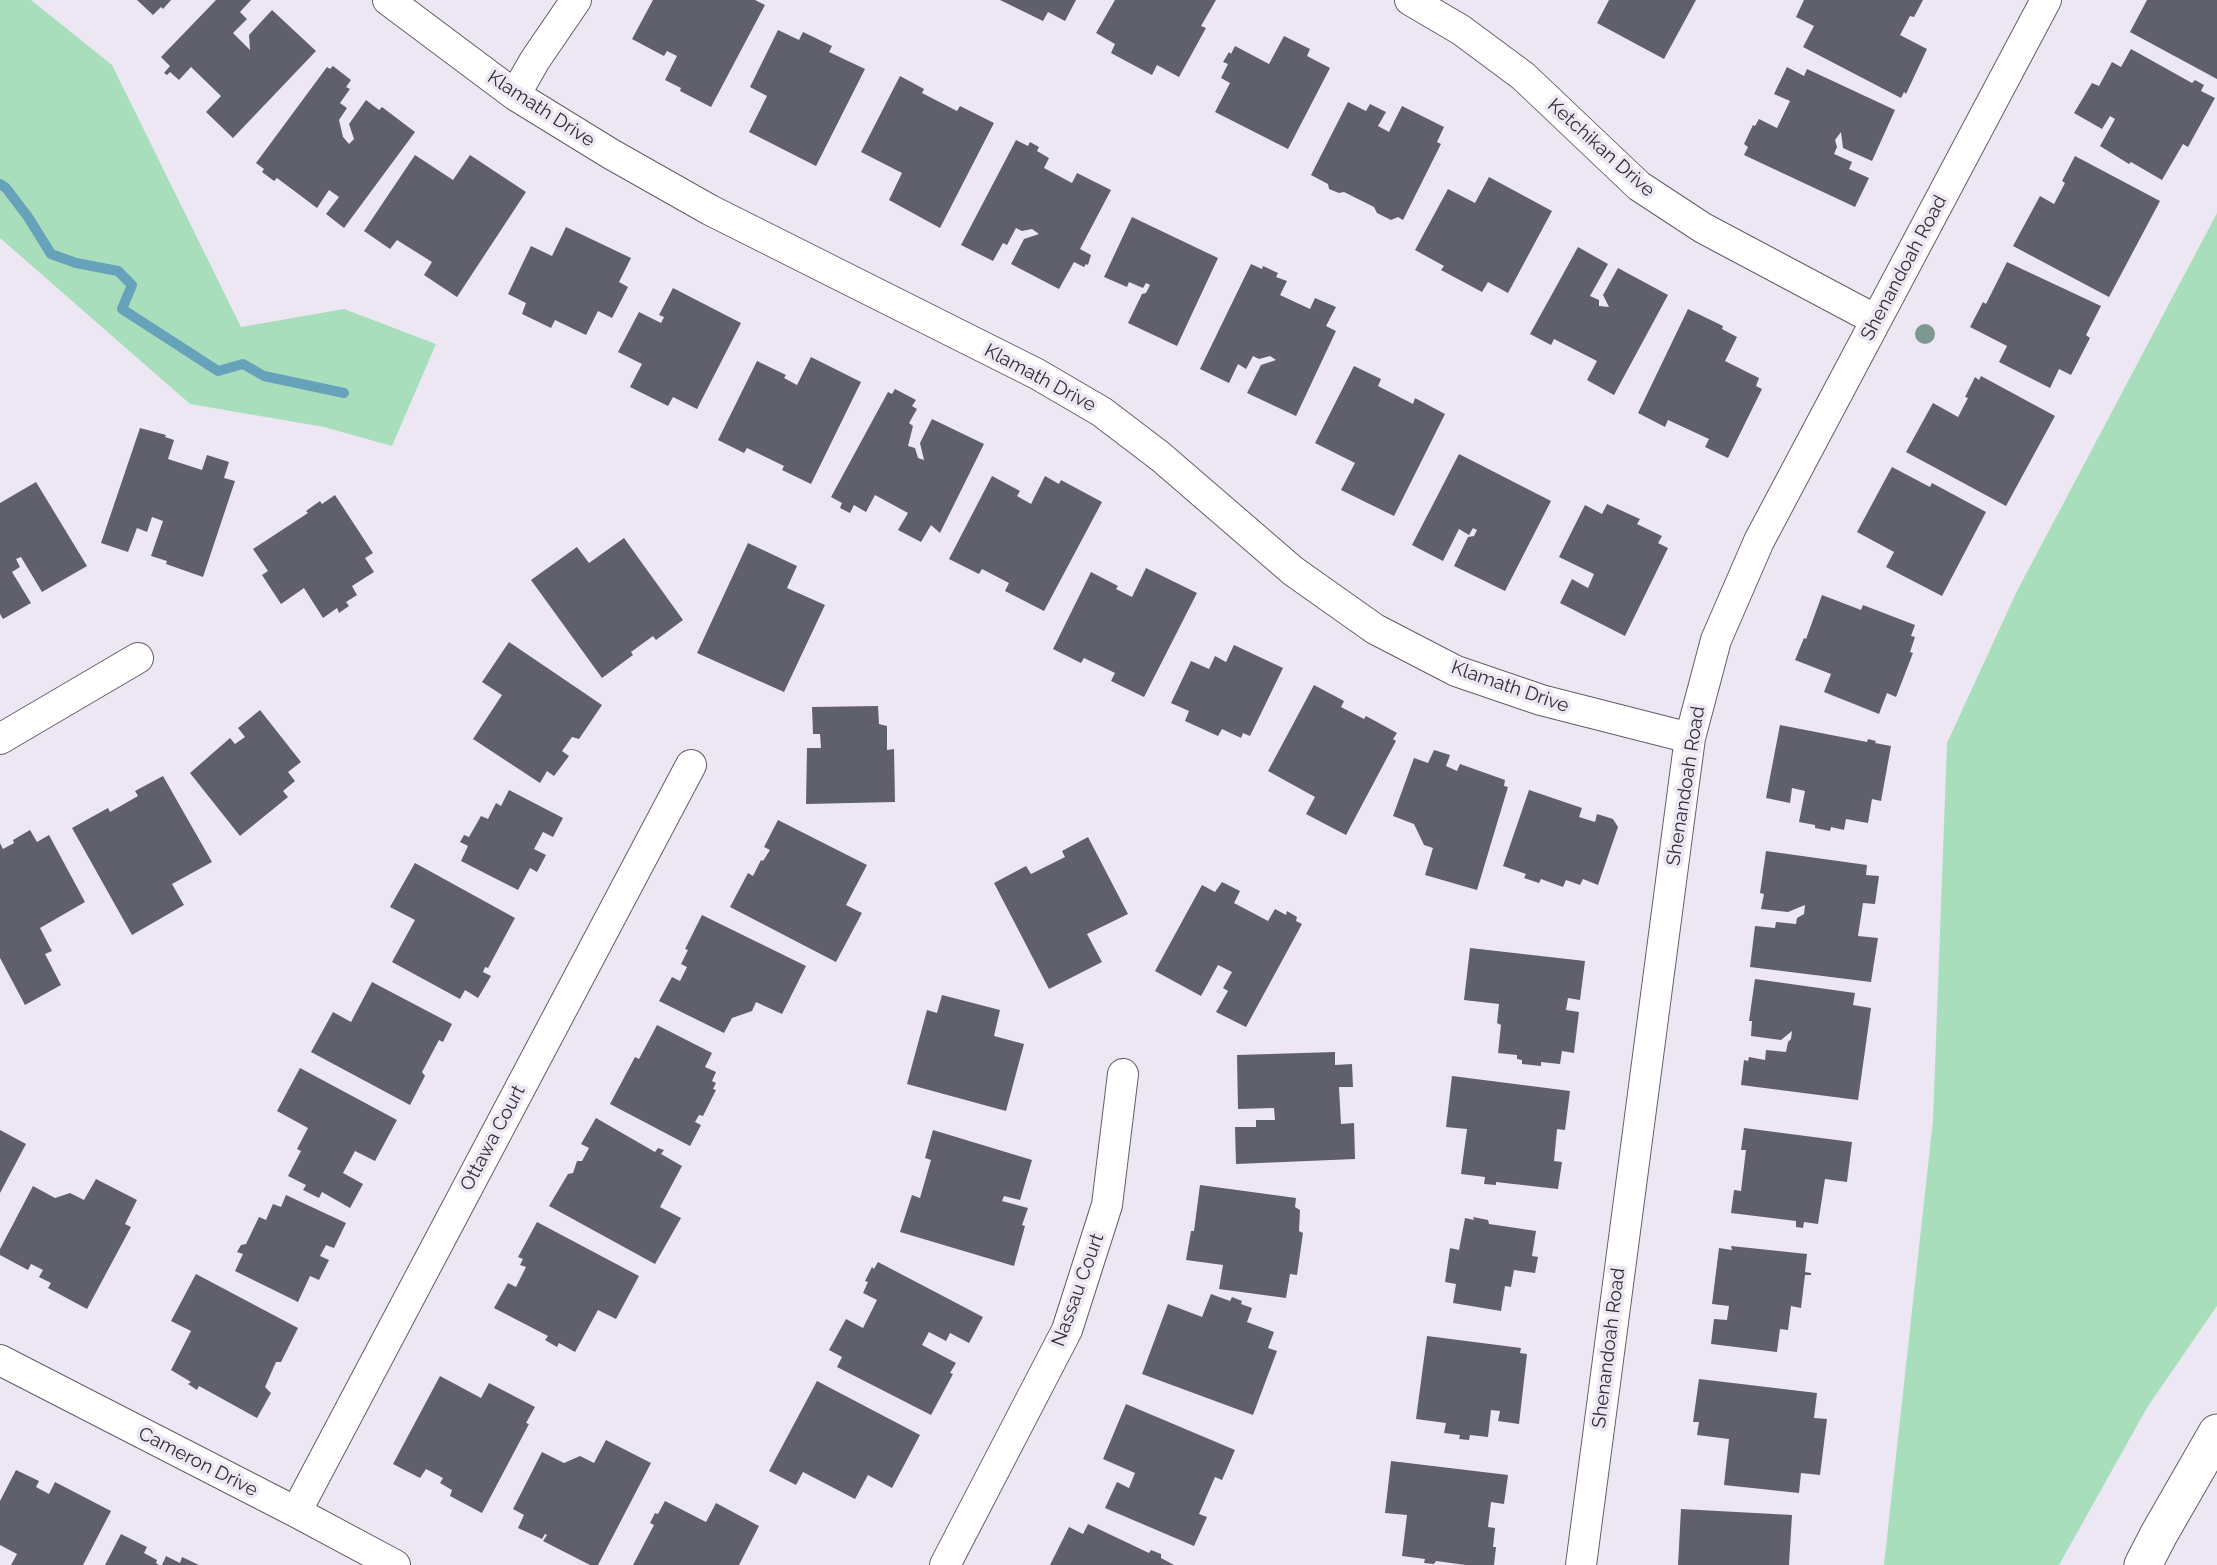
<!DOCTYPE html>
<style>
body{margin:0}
canvas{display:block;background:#ede7f4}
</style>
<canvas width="2217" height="1565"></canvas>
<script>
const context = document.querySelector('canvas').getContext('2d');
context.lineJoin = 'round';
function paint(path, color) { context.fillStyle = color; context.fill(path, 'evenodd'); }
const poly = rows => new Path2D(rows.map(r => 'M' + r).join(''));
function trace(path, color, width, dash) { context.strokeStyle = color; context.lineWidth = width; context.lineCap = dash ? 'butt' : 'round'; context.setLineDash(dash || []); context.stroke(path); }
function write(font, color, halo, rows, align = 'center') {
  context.font = font + ' Raleway,sans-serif'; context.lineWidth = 7; context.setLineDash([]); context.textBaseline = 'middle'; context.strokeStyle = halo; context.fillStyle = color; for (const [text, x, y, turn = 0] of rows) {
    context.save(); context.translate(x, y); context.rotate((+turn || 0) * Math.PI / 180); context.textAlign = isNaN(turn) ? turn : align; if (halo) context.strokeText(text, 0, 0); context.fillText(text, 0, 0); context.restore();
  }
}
const green = poly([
 [0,0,31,0,112,65,241,327,344,309,436,344,392,446,324,427,190,404,0,238],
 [2217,213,2217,1306,2148,1406,2059,1565,1884,1565,1933,1120,1947,743,2016,593]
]);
const stream = poly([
 [0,184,6,188,28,217,51,254,76,263,118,271,132,285,122,309,218,371,243,364,264,376,344,393]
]);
const building = poly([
 [137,0,171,0,163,9,161,7,153,15],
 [216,0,251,0,240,12,247,19,233,33,250,50,249,35,272,10,316,51,233,138,206,112,221,96,191,67,179,80,170,72,167,75,164,73,170,66,161,57],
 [653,0,755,0,765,5,711,107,680,91,681,88,665,80,677,56,667,51,664,56,632,39],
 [1000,0,1076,0,1065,21,1048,12,1043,21],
 [1115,0,1216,0,1201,26,1206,28,1179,77,1157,65,1152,75,1111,53,1115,44,1096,33],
 [1609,0,1696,0,1664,59,1597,23],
 [1804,0,1923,0,1914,17,1910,16,1900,35,1927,49,1906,94,1904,92,1901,98,1803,47,1814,26,1796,17],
 [2147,0,2217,0,2217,79,2130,32],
 [778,30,799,40,803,32,832,46,829,52,865,69,816,166,749,132,767,96,750,87],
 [1284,36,1310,49,1307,56,1330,68,1288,149,1215,112,1230,83,1221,78,1228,64,1223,62,1229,52,1231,54,1235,46,1269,64],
 [2131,49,2192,83,2195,80,2204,85,2201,91,2215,98,2188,147,2183,144,2162,180,2131,162,2129,164,2100,146,2115,119,2110,116,2102,129,2074,113,2092,83,2099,86,2112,62,2121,67],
 [333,66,351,80,346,87,350,89,340,103,347,108,339,120,343,137,349,144,354,139,349,124,366,100,379,110,382,107,415,132,344,228,326,214,339,197,329,190,317,208,277,178,274,181,262,172,264,169,256,163,327,67,330,69],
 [1787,67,1804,76,1807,69,1895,110,1872,161,1843,148,1841,132,1835,140,1837,147,1834,154,1852,162,1849,169,1869,178,1855,207,1744,155,1748,147,1744,144,1753,125,1755,126,1759,119,1777,128,1790,101,1774,94],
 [900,76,924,89,922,93,957,111,960,106,994,123,940,228,889,200,902,173,861,152],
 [1348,102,1366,111,1370,104,1386,112,1378,126,1389,132,1402,106,1444,127,1437,142,1441,144,1403,220,1398,217,1391,220,1377,213,1374,207,1344,192,1339,193,1329,189,1328,184,1311,175],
 [1016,140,1028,146,1030,142,1039,147,1037,151,1049,158,1044,168,1072,183,1077,173,1111,190,1080,249,1091,255,1088,265,1086,264,1084,267,1074,262,1059,289,1011,264,1024,239,1039,234,1032,229,1022,231,1016,228,1007,245,1003,243,993,261,961,245],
 [415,155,453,180,470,155,526,192,457,297,424,275,432,262,397,240,390,249,364,231],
 [2075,156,2160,201,2109,297,2013,246,2040,196,2054,204,2065,183,2062,181],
 [1489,177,1552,211,1508,293,1488,282,1482,292,1441,270,1444,266,1415,250,1448,189,1475,203],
 [1132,217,1218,258,1177,346,1128,323,1142,294,1146,293,1150,285,1146,283,1143,288,1129,282,1127,287,1104,277],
 [566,227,631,258,619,282,628,287,612,318,598,311,586,335,555,320,551,328,522,314,526,303,508,294,531,246,552,256],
 [1578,247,1608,264,1590,296,1599,300,1599,306,1609,307,1603,295,1618,268,1668,295,1614,395,1587,380,1597,361,1554,339,1551,345,1530,334],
 [2007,262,2101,306,2086,335,2090,338,2071,375,2059,369,2050,388,1999,362,2007,346,1970,327,1983,302,1986,304],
 [1251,264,1262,269,1263,266,1278,273,1276,277,1287,281,1280,295,1310,309,1315,298,1336,307,1326,326,1336,331,1296,416,1247,393,1261,365,1276,360,1270,356,1259,359,1253,356,1246,369,1238,364,1229,383,1200,369],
 [673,288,741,323,697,409,673,397,668,406,630,387,642,364,618,352,639,312,661,323,664,317,659,315],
 [1688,309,1723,326,1722,329,1737,337,1725,361,1759,378,1756,386,1762,389,1728,458,1705,447,1709,439,1668,420,1665,427,1638,413],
 [811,357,861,382,811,484,782,470,784,466,747,448,744,453,718,440,757,361,786,375,784,378,797,385],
 [1354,366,1381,379,1378,386,1413,404,1415,398,1445,414,1394,516,1341,490,1355,463,1315,443],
 [1981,376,2055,416,2006,506,1906,452,1933,403,1958,417,1968,398,1965,397,1975,377,1979,380],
 [895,389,916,400,912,406,917,409,909,423,913,426,908,446,915,448,918,458,924,460,920,443,932,419,984,444,940,533,931,525,921,542,898,530,908,513,875,495,866,512,854,505,850,513,840,508,842,503,831,497,888,392,892,394],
 [140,428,166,435,165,437,174,440,168,459,202,470,207,455,229,462,224,478,235,481,203,577,166,564,167,561,151,556,163,521,152,517,147,532,137,528,128,552,101,543],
 [1459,454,1551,501,1505,591,1454,566,1468,537,1474,536,1477,530,1473,528,1469,535,1459,529,1443,561,1412,545],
 [1892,467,1930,487,1932,483,1986,512,1942,596,1886,567,1894,552,1857,532],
 [992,476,1020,491,1017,496,1031,504,1045,476,1059,484,1061,480,1102,502,1044,611,1005,591,1009,583,982,569,979,574,949,559],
 [36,482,87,566,42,592,21,557,16,559,20,567,12,572,31,603,3,619,0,614,0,503],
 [335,495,373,553,365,558,374,572,352,586,357,595,346,602,349,606,339,613,337,608,323,618,304,588,281,604,262,575,268,571,253,549,308,513,306,511,320,501,322,504],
 [1607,504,1640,519,1637,524,1662,536,1658,543,1668,548,1625,636,1560,603,1572,579,1588,588,1594,574,1559,557,1585,505,1602,514],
 [624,538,683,620,656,640,653,636,631,652,633,655,602,678,531,580,577,547,589,563],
 [748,543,797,566,787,588,825,605,784,692,697,653],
 [1146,568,1197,593,1144,697,1111,681,1115,673,1084,658,1081,663,1053,649,1091,572,1118,586,1116,589,1132,597],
 [1822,595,1861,610,1863,605,1915,625,1911,636,1915,637,1910,652,1913,653,1896,697,1887,693,1879,714,1824,692,1831,674,1795,660,1804,638,1806,639],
 [509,642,602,705,579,739,572,737,562,751,569,756,554,776,547,771,540,783,473,739,502,695,482,682],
 [1234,645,1283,668,1250,736,1243,733,1241,738,1222,729,1218,736,1185,721,1189,711,1171,703,1191,661,1209,669,1215,656,1226,662],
 [1314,685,1344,701,1341,707,1364,719,1366,716,1397,733,1393,739,1396,741,1346,835,1306,814,1315,797,1268,771],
 [878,706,879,724,887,726,887,750,894,749,895,802,806,804,807,748,821,748,820,734,813,734,812,707],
 [260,710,301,762,288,772,295,781,283,791,288,797,240,836,190,773,230,738,235,744,245,737,238,728],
 [1780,725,1867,742,1868,739,1876,741,1875,743,1891,746,1881,801,1872,799,1868,823,1846,819,1844,830,1831,827,1830,831,1815,828,1815,825,1799,822,1805,791,1792,788,1790,803,1766,798],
 [1434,750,1450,755,1446,766,1457,771,1460,764,1505,780,1504,786,1508,787,1477,890,1425,875,1433,848,1424,845,1414,824,1393,816,1414,758,1428,763],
 [163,776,212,862,172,884,184,905,132,935,72,828,108,808,110,812,138,796,135,791],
 [509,790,563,818,553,837,543,832,534,849,546,855,537,872,530,868,518,890,461,861,468,846,460,842,464,835,469,837,481,816,488,819,496,803,501,806],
 [1529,790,1582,808,1579,817,1595,822,1597,814,1613,819,1618,827,1598,885,1583,879,1580,885,1566,880,1563,887,1541,879,1539,883,1524,878,1526,874,1503,866],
 [778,820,867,865,846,905,862,913,836,962,730,907,748,873,753,876,761,860,763,861,770,850,764,847],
 [30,830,37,842,49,835,85,902,40,928,52,951,45,954,61,985,25,1005,0,958,0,843,3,849,14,843,13,840],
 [1088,837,1128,914,1087,934,1102,962,1049,989,994,883,1026,866,1031,874,1065,857,1062,851],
 [1766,851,1867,865,1866,875,1879,876,1875,904,1863,903,1858,936,1878,938,1871,982,1750,967,1755,926,1775,928,1776,922,1796,924,1797,918,1804,914,1805,905,1788,912,1761,909,1764,894,1760,893],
 [415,863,515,918,488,968,485,967,483,972,491,976,478,998,465,990,460,999,392,962,415,920,390,907],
 [1222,882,1240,891,1234,903,1268,921,1275,909,1286,915,1287,911,1297,917,1296,921,1302,924,1246,1027,1216,1012,1228,991,1223,988,1232,972,1218,965,1201,996,1155,971,1202,885,1215,892],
 [702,915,806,966,782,1014,756,1002,752,1011,732,1018,724,1033,659,1001,672,977,680,981,687,967,681,964,688,950,685,949],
 [1470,948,1585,961,1580,1000,1568,998,1566,1010,1579,1012,1574,1053,1562,1051,1560,1064,1541,1062,1541,1066,1522,1064,1522,1060,1517,1059,1517,1055,1498,1053,1501,1025,1497,1023,1499,1004,1464,1000],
 [1755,979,1855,993,1853,1005,1871,1008,1858,1100,1741,1085,1744,1060,1748,1061,1749,1057,1765,1060,1766,1050,1786,1052,1788,1042,1791,1039,1792,1031,1781,1040,1751,1036,1752,1021,1749,1021],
 [372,982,452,1024,443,1042,439,1040,422,1072,425,1076,410,1105,311,1052,333,1012,351,1022],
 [942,995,1000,1010,994,1036,1024,1044,1006,1111,907,1084,927,1010,937,1013],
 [657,1025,712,1053,705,1067,716,1072,712,1081,716,1083,713,1089,716,1090,703,1116,699,1115,695,1122,701,1125,690,1146,610,1104,635,1057,639,1059],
 [1335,1052,1335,1065,1352,1064,1353,1087,1339,1087,1341,1124,1354,1123,1355,1159,1236,1164,1235,1127,1256,1127,1256,1120,1275,1120,1274,1108,1238,1109,1237,1055],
 [300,1068,397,1120,375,1161,355,1151,343,1173,363,1184,350,1208,322,1192,319,1198,303,1190,306,1185,288,1176,301,1151,297,1149,308,1128,277,1111],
 [1452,1076,1570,1091,1565,1130,1557,1129,1554,1161,1562,1162,1558,1189,1496,1182,1496,1185,1484,1184,1485,1177,1461,1174,1467,1129,1446,1127],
 [596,1118,655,1152,658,1148,664,1150,661,1154,682,1166,660,1207,681,1218,655,1264,549,1206,568,1174,573,1173,577,1161,582,1161,589,1148,581,1144],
 [1744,1128,1852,1142,1847,1182,1825,1179,1818,1224,1804,1222,1803,1228,1796,1227,1796,1221,1731,1213,1734,1190,1741,1191,1746,1150,1741,1150],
 [0,1130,26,1144,0,1193],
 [933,1130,1032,1160,1020,1200,1004,1196,1002,1201,1028,1208,1022,1225,1025,1226,1014,1266,900,1232,912,1195,920,1198,931,1160,925,1158],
 [96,1179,137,1200,125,1224,131,1227,87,1309,48,1288,51,1283,39,1277,43,1270,31,1264,28,1270,0,1255,0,1249,33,1186,55,1198,70,1193,84,1200],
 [1200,1185,1296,1198,1295,1207,1300,1210,1299,1231,1303,1233,1297,1275,1290,1274,1286,1298,1219,1289,1223,1265,1186,1260,1191,1231,1194,1231],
 [286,1195,346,1223,334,1248,326,1245,320,1256,329,1260,319,1280,310,1276,298,1302,235,1271,243,1254,237,1252,241,1245,246,1244,259,1217,266,1220,273,1204,281,1207],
 [1473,1217,1488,1220,1489,1224,1536,1231,1532,1256,1538,1257,1535,1273,1514,1270,1511,1287,1505,1286,1501,1311,1453,1303,1456,1284,1445,1282,1450,1248,1459,1250,1465,1218,1474,1220],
 [537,1222,639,1276,616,1319,598,1310,575,1352,559,1343,557,1347,545,1340,548,1336,494,1308,508,1283,516,1287,526,1267,520,1265,523,1259,518,1257],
 [1731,1246,1807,1254,1805,1272,1811,1273,1811,1275,1805,1275,1801,1308,1791,1306,1788,1330,1780,1329,1777,1352,1711,1344,1714,1319,1727,1320,1729,1306,1712,1304,1719,1248,1732,1250],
 [878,1262,983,1317,969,1343,950,1333,946,1341,929,1332,922,1345,956,1363,950,1373,953,1374,931,1415,837,1367,842,1357,829,1350,846,1319,863,1328,877,1300,863,1293,868,1282,865,1281,872,1267,874,1269],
 [196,1274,298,1328,281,1362,276,1362,265,1387,271,1393,257,1418,199,1386,197,1390,188,1384,191,1382,171,1370,191,1331,171,1321],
 [1211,1294,1230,1301,1232,1297,1242,1301,1241,1304,1252,1308,1247,1322,1274,1332,1268,1348,1277,1351,1253,1415,1142,1374,1168,1304,1202,1317],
 [1427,1336,1521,1348,1520,1353,1527,1354,1519,1424,1498,1421,1500,1411,1491,1410,1488,1437,1470,1435,1469,1440,1459,1439,1460,1435,1444,1433,1446,1423,1416,1419],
 [440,1376,481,1398,489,1383,535,1407,526,1423,529,1424,482,1513,450,1496,452,1490,440,1483,443,1478,426,1469,420,1478,393,1464],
 [1699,1379,1817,1393,1814,1418,1827,1419,1820,1475,1801,1473,1799,1493,1724,1485,1729,1439,1697,1435,1699,1422,1693,1422],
 [817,1381,920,1435,892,1488,868,1475,855,1499,803,1472,796,1485,769,1471],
 [1126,1404,1235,1450,1222,1480,1215,1477,1199,1514,1207,1517,1194,1546,1105,1508,1117,1482,1129,1488,1135,1473,1103,1459],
 [606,1440,651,1463,598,1565,590,1565,543,1541,547,1535,545,1534,542,1539,518,1528,524,1515,513,1509,542,1452,564,1463,580,1456,594,1463],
 [1391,1461,1508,1475,1504,1504,1491,1502,1488,1527,1495,1528,1493,1547,1496,1547,1494,1565,1466,1565,1436,1561,1434,1564,1424,1563,1425,1559,1402,1556,1407,1515,1385,1513],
 [16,1470,39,1481,36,1487,49,1494,55,1482,111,1511,83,1565,11,1565,17,1554,0,1545,0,1501],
 [665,1501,706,1522,716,1503,759,1526,739,1565,633,1565,654,1525,650,1523,655,1513,658,1514],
 [1681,1509,1792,1515,1789,1565,1678,1565],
 [1088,1524,1149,1553,1151,1550,1161,1554,1161,1558,1174,1565,1050,1565,1069,1527,1083,1534],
 [121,1534,147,1547,144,1553,157,1560,156,1563,159,1565,105,1565],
 [166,1556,180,1563,182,1557,199,1565,162,1565]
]);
const minor = poly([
 [388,0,515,95,611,154,710,210,1037,374,1102,412,1161,457,1293,571,1375,629,1456,671,1541,700,1690,738],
 [1410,0,1461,30,1523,76,1639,186,1703,228,1876,320],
 [515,95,535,60,576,0],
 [0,739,138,658],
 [0,1360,296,1512,395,1565],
 [296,1512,691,765],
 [945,1565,1067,1330,1107,1205,1123,1074],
 [1581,1565,1685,775,1690,738,1716,640,1759,541,2046,0]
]);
const tertiary = poly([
 [2143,1565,2159,1534,2217,1433]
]);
const trees = [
 [1925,334]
];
const streetNames = [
 ["Klamath Drive",541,109,33],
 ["Ketchikan Drive",1601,148,42],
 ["Shenandoah Road",1904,268,-62],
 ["Klamath Drive",1040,378,28],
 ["Klamath Drive",1510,687,19],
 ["Shenandoah Road",1686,786,-81],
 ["Ottawa Court",493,1138,-62],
 ["Nassau Court",1078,1290,-70],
 ["Shenandoah Road",1609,1348,-83],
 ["Cameron Drive",198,1462,27]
];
paint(green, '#a9debd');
trace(stream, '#67a2bb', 10);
paint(building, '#60606c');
trace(minor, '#635d68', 32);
trace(tertiary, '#635d68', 39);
trace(minor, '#fff', 30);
trace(tertiary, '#fff', 37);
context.fillStyle = '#7d988e';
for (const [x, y] of trees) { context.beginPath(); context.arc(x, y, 10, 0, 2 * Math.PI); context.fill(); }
write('19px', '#302e33', '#ede7f4', streetNames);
</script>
